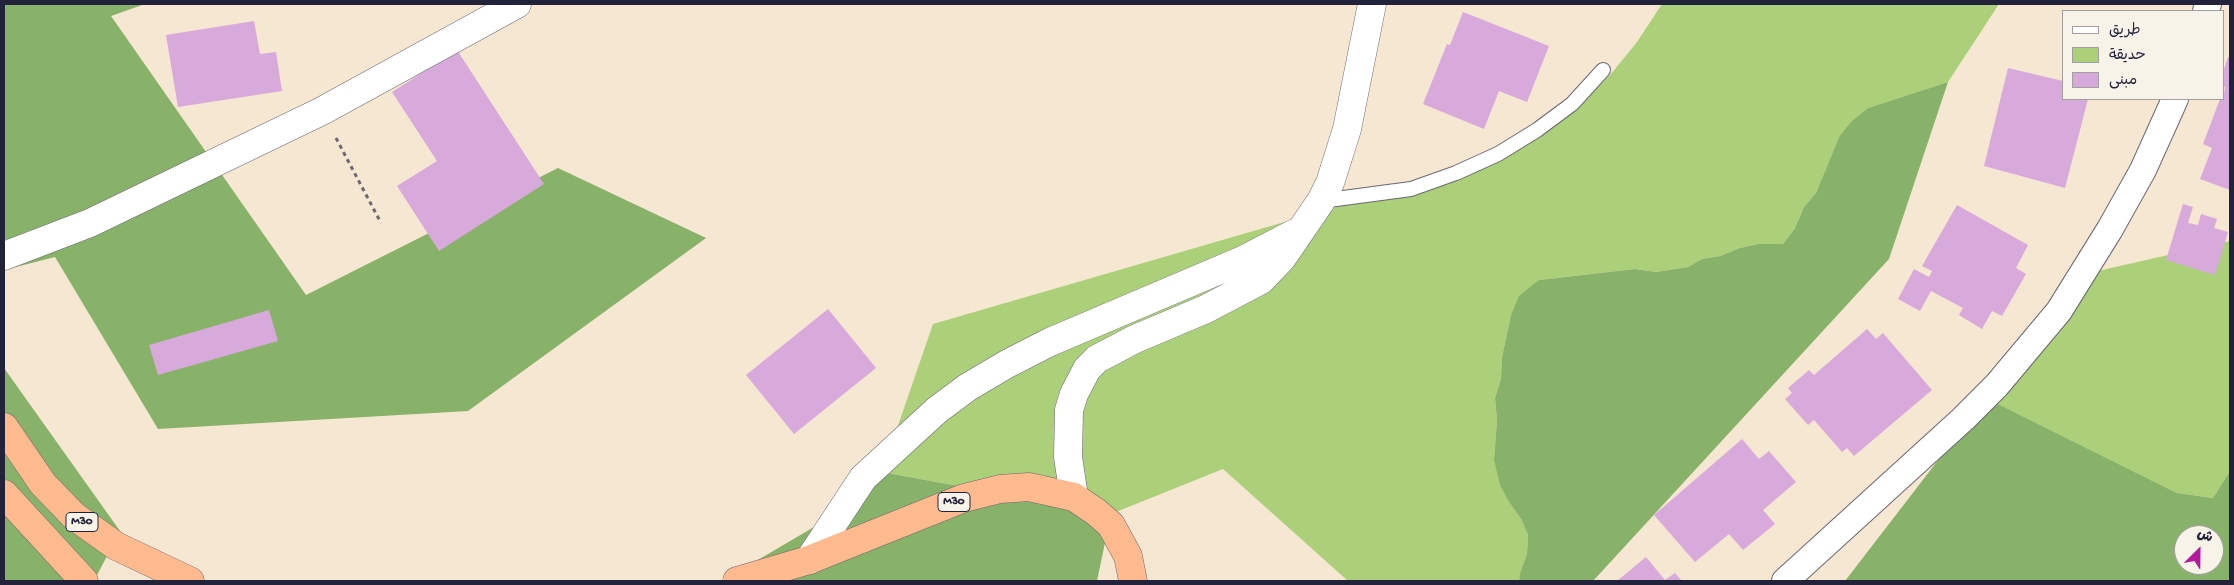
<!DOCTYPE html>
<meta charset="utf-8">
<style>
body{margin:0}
#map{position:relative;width:2234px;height:585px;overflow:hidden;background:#f6e7d3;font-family:"Gochi Hand","Playpen Sans Arabic",sans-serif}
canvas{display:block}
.frame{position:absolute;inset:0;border:5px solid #22223b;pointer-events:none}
.legend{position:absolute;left:2062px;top:10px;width:162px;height:90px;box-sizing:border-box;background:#f7f3e8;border:1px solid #a29fa3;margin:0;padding:6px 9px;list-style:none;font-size:15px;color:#22223b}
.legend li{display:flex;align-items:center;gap:10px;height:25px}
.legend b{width:25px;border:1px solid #a29fa3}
.north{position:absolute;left:2174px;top:525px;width:50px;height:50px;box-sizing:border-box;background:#f7f3e8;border:1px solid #a29fa3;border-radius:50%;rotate:23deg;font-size:14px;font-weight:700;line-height:20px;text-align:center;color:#22223b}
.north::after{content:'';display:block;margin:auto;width:18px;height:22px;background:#b5179e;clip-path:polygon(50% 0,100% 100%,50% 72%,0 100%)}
</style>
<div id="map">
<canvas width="2234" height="585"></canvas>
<div class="frame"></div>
<ul class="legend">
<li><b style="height:6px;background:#fff"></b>طريق</li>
<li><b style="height:14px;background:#abd079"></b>حديقة</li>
<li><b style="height:14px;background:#d8a9db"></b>مبنى</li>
</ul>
<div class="north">ش</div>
</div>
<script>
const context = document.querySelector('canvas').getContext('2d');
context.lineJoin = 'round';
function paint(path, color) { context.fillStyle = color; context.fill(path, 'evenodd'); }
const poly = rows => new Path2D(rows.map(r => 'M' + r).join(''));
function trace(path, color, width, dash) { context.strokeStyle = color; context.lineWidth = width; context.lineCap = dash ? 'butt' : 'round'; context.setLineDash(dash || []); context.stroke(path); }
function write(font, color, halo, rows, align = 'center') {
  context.font = font + ' "Gochi Hand",sans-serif'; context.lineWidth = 4.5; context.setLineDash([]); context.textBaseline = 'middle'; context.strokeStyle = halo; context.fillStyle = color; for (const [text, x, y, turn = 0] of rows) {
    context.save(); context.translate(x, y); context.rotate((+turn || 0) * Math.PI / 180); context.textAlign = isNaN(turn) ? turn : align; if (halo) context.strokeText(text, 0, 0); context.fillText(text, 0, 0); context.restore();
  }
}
const green = poly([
 [1662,4,1999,4,1948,82,1868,108,1839,137,1816,193,1804,207,1795,228,1783,244,1758,244,1740,248,1720,256,1702,259,1688,267,1656,272,1635,269,1539,280,1511,315,1502,357,1501,379,1495,398,1497,420,1494,460,1509,502,1521,519,1528,535,1527,554,1520,573,1519,581,1348,581,1223,469,1111,514,882,472,933,324,1343,205,1388,199,1432,188,1582,103,1611,74,1637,42],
 [2230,241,2230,471,2213,498,2177,493,1986,398,2080,275]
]);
const forest = poly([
 [4,4,145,4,111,16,306,295,558,168,706,238,468,411,158,429,55,257,4,270],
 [1948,82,1889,259,1593,581,1519,581,1520,573,1527,554,1528,535,1521,519,1509,502,1500,485,1494,460,1497,420,1495,398,1501,379,1502,357,1511,315,1519,296,1539,280,1635,269,1656,272,1688,267,1702,259,1720,256,1740,248,1758,244,1783,244,1795,228,1804,207,1816,193,1839,137,1851,122,1868,108],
 [4,368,120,531,94,581,4,581],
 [1986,398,2177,493,2213,498,2230,471,2230,581,1845,581],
 [2184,535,2214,535,2214,565,2184,565],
 [882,472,1111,514,1097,581,722,581,843,510]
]);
const building = poly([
 [1463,12,1549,46,1527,102,1499,91,1484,129,1423,104,1447,44,1450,45],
 [254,21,260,54,276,52,282,91,178,107,166,35],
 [457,50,544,184,439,251,397,186,437,161,392,92],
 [2228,57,2230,58,2230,190,2200,179,2212,148,2203,144,2220,99,2223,99,2225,87,2223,86,2223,72],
 [2008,68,2063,81,2063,99,2088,99,2065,188,1984,166],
 [2183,204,2193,207,2188,223,2198,225,2201,214,2217,219,2214,228,2228,232,2215,275,2166,260],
 [1957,205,2028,245,2016,268,2026,274,2002,316,1992,311,1982,329,1959,315,1963,308,1931,291,1920,311,1898,299,1914,269,1929,277,1932,271,1922,266],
 [828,309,876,368,794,434,746,375],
 [269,310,278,341,158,375,149,345],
 [1867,329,1876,339,1883,333,1932,390,1854,456,1847,448,1842,452,1814,420,1808,425,1785,399,1792,393,1788,388,1809,370,1814,375],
 [1742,439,1759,459,1769,451,1796,482,1763,510,1775,524,1743,550,1729,534,1695,562,1654,515],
 [1646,557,1665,580,1675,573,1682,581,1617,581]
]);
const path = poly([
 [336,138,381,223]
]);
const service = poly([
 [1321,201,1411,189,1456,173,1498,154,1537,130,1572,104,1603,70]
]);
const minor = poly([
 [2206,11,2208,4],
 [1785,581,1963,419,1997,385,2059,311,2110,229,2143,170,2175,99]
]);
const tertiary = poly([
 [4,256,90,223,322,111,517,4],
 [1074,497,1068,457,1069,410,1074,394,1087,369,1097,359,1135,339,1206,309,1261,280,1282,258,1321,201,1330,183,1347,129,1372,4],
 [809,560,863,478,937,410,968,387,1007,364,1050,342,1243,260,1295,233]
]);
const motorway = poly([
 [4,427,43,484,74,516,116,546,190,581],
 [4,494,84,581],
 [737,581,809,560,964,498,1000,489,1029,487,1074,497,1096,512,1111,525,1128,556,1133,581]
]);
const shields = [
 [954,502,32],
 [82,522,32]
];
const shieldNames = [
 ["M30",954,502],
 ["M30",82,522]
];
paint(green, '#abd079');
paint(forest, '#88b269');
paint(building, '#d8a9db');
trace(service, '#6c6770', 16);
trace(minor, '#6c6770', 28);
trace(tertiary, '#6c6770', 29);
trace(motorway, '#6c6770', 29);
trace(path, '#6c6770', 3, [4, 4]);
trace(service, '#fff', 14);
trace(minor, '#fff', 26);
trace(tertiary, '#fff', 28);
trace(motorway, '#fcba8e', 28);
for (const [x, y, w] of shields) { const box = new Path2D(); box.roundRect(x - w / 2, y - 9.5, w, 19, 4); context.fillStyle = '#f7f3e8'; context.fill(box); trace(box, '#22223b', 1); }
write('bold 12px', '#22223b', null, shieldNames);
</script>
